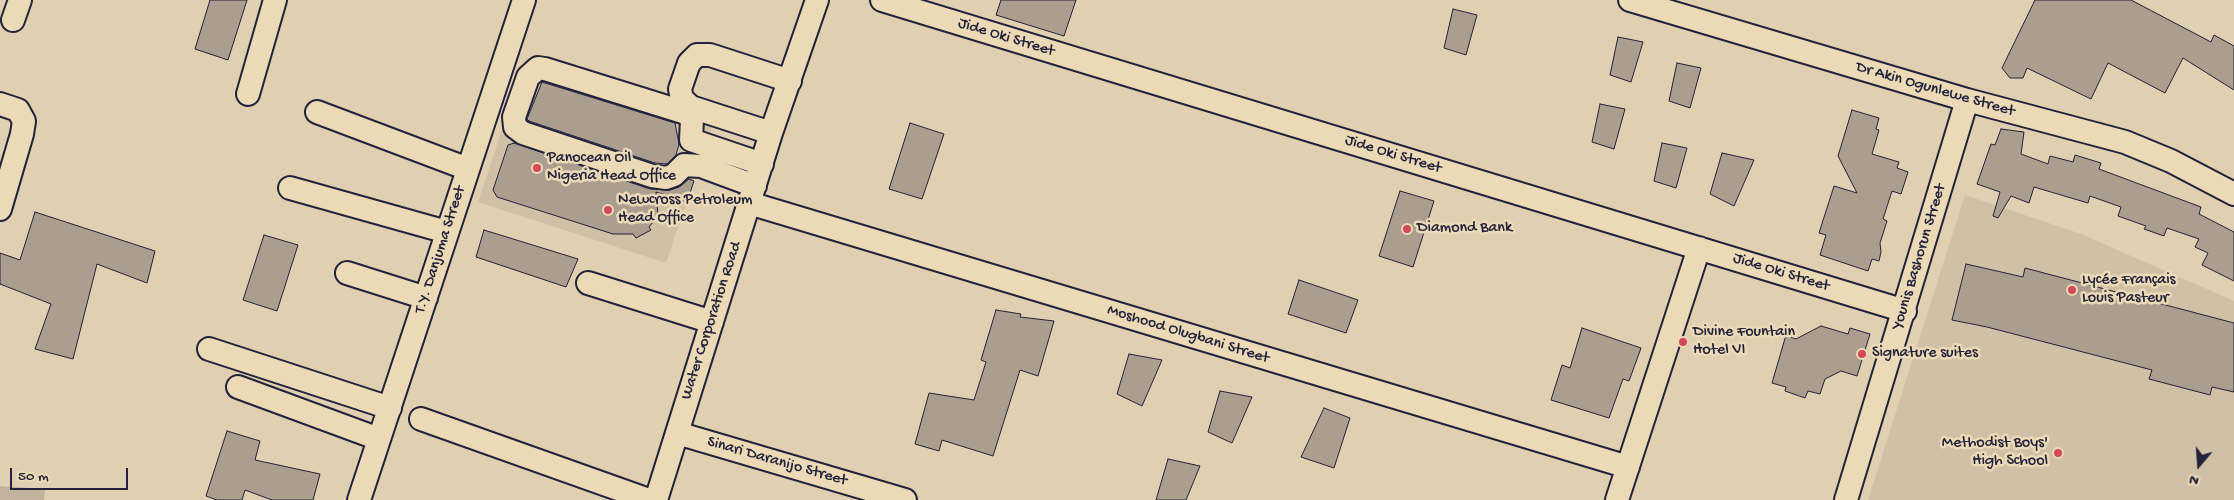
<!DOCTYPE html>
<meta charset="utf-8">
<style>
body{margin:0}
#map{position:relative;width:2234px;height:500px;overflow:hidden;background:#e0cfb0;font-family:"Gochi Hand",sans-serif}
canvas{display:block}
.north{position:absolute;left:2174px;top:440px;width:50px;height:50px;-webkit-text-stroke:4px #ecdab7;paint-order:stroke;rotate:198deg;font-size:14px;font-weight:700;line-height:20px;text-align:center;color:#22223b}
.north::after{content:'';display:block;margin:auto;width:18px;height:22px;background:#22223b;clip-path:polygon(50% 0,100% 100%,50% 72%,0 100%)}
.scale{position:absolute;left:10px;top:468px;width:118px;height:22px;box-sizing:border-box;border:2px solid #22223b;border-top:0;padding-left:6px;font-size:15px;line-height:18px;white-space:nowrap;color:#22223b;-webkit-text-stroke:4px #ecdab7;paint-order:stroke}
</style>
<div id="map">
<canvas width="2234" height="500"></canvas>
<div class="north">N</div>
<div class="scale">50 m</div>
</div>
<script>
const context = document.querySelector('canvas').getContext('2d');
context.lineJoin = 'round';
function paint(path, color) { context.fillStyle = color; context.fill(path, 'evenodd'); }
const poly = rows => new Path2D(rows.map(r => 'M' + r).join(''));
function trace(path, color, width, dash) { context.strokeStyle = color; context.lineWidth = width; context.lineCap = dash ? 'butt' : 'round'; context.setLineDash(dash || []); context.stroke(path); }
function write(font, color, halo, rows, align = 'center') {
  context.font = font + ' "Gochi Hand",sans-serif'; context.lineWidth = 5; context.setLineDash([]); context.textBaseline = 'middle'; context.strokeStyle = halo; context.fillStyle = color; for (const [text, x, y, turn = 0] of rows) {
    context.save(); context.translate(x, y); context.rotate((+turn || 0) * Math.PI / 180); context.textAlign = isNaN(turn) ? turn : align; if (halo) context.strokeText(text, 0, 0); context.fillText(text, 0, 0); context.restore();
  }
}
const built = poly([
 [525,60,714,121,666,263,478,202],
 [1965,195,2081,234,2234,301,2234,500,1868,500]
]);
const green = poly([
 [0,486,45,489,44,500,0,500]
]);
const building = poly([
 [210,0,247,0,228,60,195,49,210,0],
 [1001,0,1076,0,1064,36,996,15,1001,0],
 [2035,0,2131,0,2211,42,2214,35,2234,46,2234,90,2183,58,2165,93,2108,63,2091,99,2027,68,2023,78,2010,78,2002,68,2035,0],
 [1453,9,1477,15,1466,55,1444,48,1453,9],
 [1618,37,1643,42,1631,82,1610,75,1618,37],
 [1677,63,1701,68,1690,108,1669,101,1677,63],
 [542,82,675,123,679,144,676,155,667,164,655,163,529,121,527,119,542,82],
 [1600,104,1625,109,1614,149,1592,142,1600,104],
 [1852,110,1879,118,1876,129,1879,130,1872,154,1899,162,1897,168,1908,172,1901,194,1892,191,1883,219,1887,221,1880,243,1881,252,1879,261,1872,259,1868,271,1820,255,1826,235,1819,233,1834,186,1857,193,1838,156,1852,110],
 [910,123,944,134,922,199,889,189,910,123],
 [2001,129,2024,132,2021,154,2048,164,2050,156,2073,162,2075,155,2101,163,2099,169,2201,207,2199,214,2234,232,2234,281,2202,265,2208,253,2195,247,2199,239,2167,228,2164,236,2144,229,2146,226,2118,216,2121,207,2090,196,2088,203,2034,187,2029,203,2011,196,1998,218,1993,216,2000,192,1977,184,1991,144,1995,145,2001,129],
 [514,143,650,189,670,190,679,187,689,179,694,181,687,202,656,192,658,216,649,227,651,230,636,238,633,234,613,234,497,197,493,190,508,145,514,143],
 [1662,143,1687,148,1676,188,1654,181,1662,143],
 [1722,153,1754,160,1734,206,1710,194,1722,153],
 [1400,191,1434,201,1413,267,1379,256,1400,191],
 [35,212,155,251,147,283,97,264,73,359,35,349,51,304,0,284,0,253,20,260,35,212],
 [484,230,578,259,566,287,476,257,484,230],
 [264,235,298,245,277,311,243,300,264,235],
 [1966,264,2023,277,2025,268,2234,323,2234,392,2212,387,2210,395,2149,379,2152,370,1987,327,1952,320,1966,264],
 [1299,280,1358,300,1346,333,1288,314,1299,280],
 [996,310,1021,314,1020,317,1054,321,1038,376,1020,370,993,456,942,440,939,451,915,444,929,393,974,400,986,362,981,360,996,310],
 [1821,326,1848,334,1850,328,1870,334,1857,376,1841,371,1825,379,1820,394,1808,391,1805,398,1785,391,1786,387,1772,383,1786,335,1796,339,1821,326],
 [1582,328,1641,348,1629,381,1623,379,1609,418,1551,400,1562,365,1570,368,1582,328],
 [1129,354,1162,360,1142,406,1117,394,1129,354],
 [1220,391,1252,397,1232,443,1208,432,1220,391],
 [1324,408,1350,418,1334,468,1301,457,1324,408],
 [227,431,260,441,255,460,320,474,313,500,272,500,245,490,242,500,217,500,206,496,227,431],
 [1168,459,1200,466,1186,500,1156,500,1168,459]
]);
const minor = poly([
 [882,0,1905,311],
 [1630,0,1967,100,2125,142,2171,161,2234,194],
 [13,20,20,0],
 [248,94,275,0],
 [0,104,18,110,24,121,22,134,0,209],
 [317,112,468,169],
 [771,133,691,107,682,99,680,89,689,63,697,55,710,55,790,81],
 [755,186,701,166,684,165,674,175,666,178,652,176,523,133,515,127,514,117,528,77,538,68,545,69,686,113,692,119,691,140,762,164],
 [290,188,447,232],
 [749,203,1628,467],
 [347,273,426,298],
 [588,283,712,322],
 [209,349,390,408],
 [238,387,379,439],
 [421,419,649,500],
 [677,433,905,500],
 [359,500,524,0],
 [656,500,771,133,817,0],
 [1617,500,1699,248],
 [1846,500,1967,100]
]);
const markers = [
 [537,168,5,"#d1495b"],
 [608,210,5,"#d1495b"],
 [1407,229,5,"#d1495b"],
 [2072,290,5,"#d1495b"],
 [1683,342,5,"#d1495b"],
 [1862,354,5,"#d1495b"],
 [2058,453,5,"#d1495b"]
];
const streetNames = [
 ["Jide Oki Street",1006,38,17],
 ["Dr Akin Ogunlewe Street",1935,90,16],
 ["Jide Oki Street",1393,155,17],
 ["T.Y. Danjuma Street",441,250,-72],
 ["Younis Bashorun Street",1920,257,-73],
 ["Jide Oki Street",1781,273,17],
 ["Water Corporation Road",712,321,-72],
 ["Moshood Olugbani Street",1188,335,17],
 ["Sinari Daranijo Street",777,462,16]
];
const poiNames = [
 ["Panocean Oil",547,159],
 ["Nigeria Head Office",547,177],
 ["Newcross Petroleum",618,201],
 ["Head Office",618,219],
 ["Diamond Bank",1417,229],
 ["Lycée Français",2082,281],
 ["Louis Pasteur",2082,299],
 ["Divine Fountain",1693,333],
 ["Hotel VI",1693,351],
 ["Signature suites",1872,354],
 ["Methodist Boys'",2048,444,"right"],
 ["High School",2048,462,"right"]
];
paint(built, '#d0c0a6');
paint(green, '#c0b29c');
paint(building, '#ab9e8f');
trace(building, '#22223b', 1);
trace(minor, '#22223b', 26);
trace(minor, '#ecdab7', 22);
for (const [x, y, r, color] of markers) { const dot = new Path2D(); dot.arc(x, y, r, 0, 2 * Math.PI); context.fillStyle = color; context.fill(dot); trace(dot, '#ecdab7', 2); }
write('16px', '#22223b', '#ecdab7', streetNames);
write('16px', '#22223b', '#ecdab7', poiNames, 'left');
</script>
